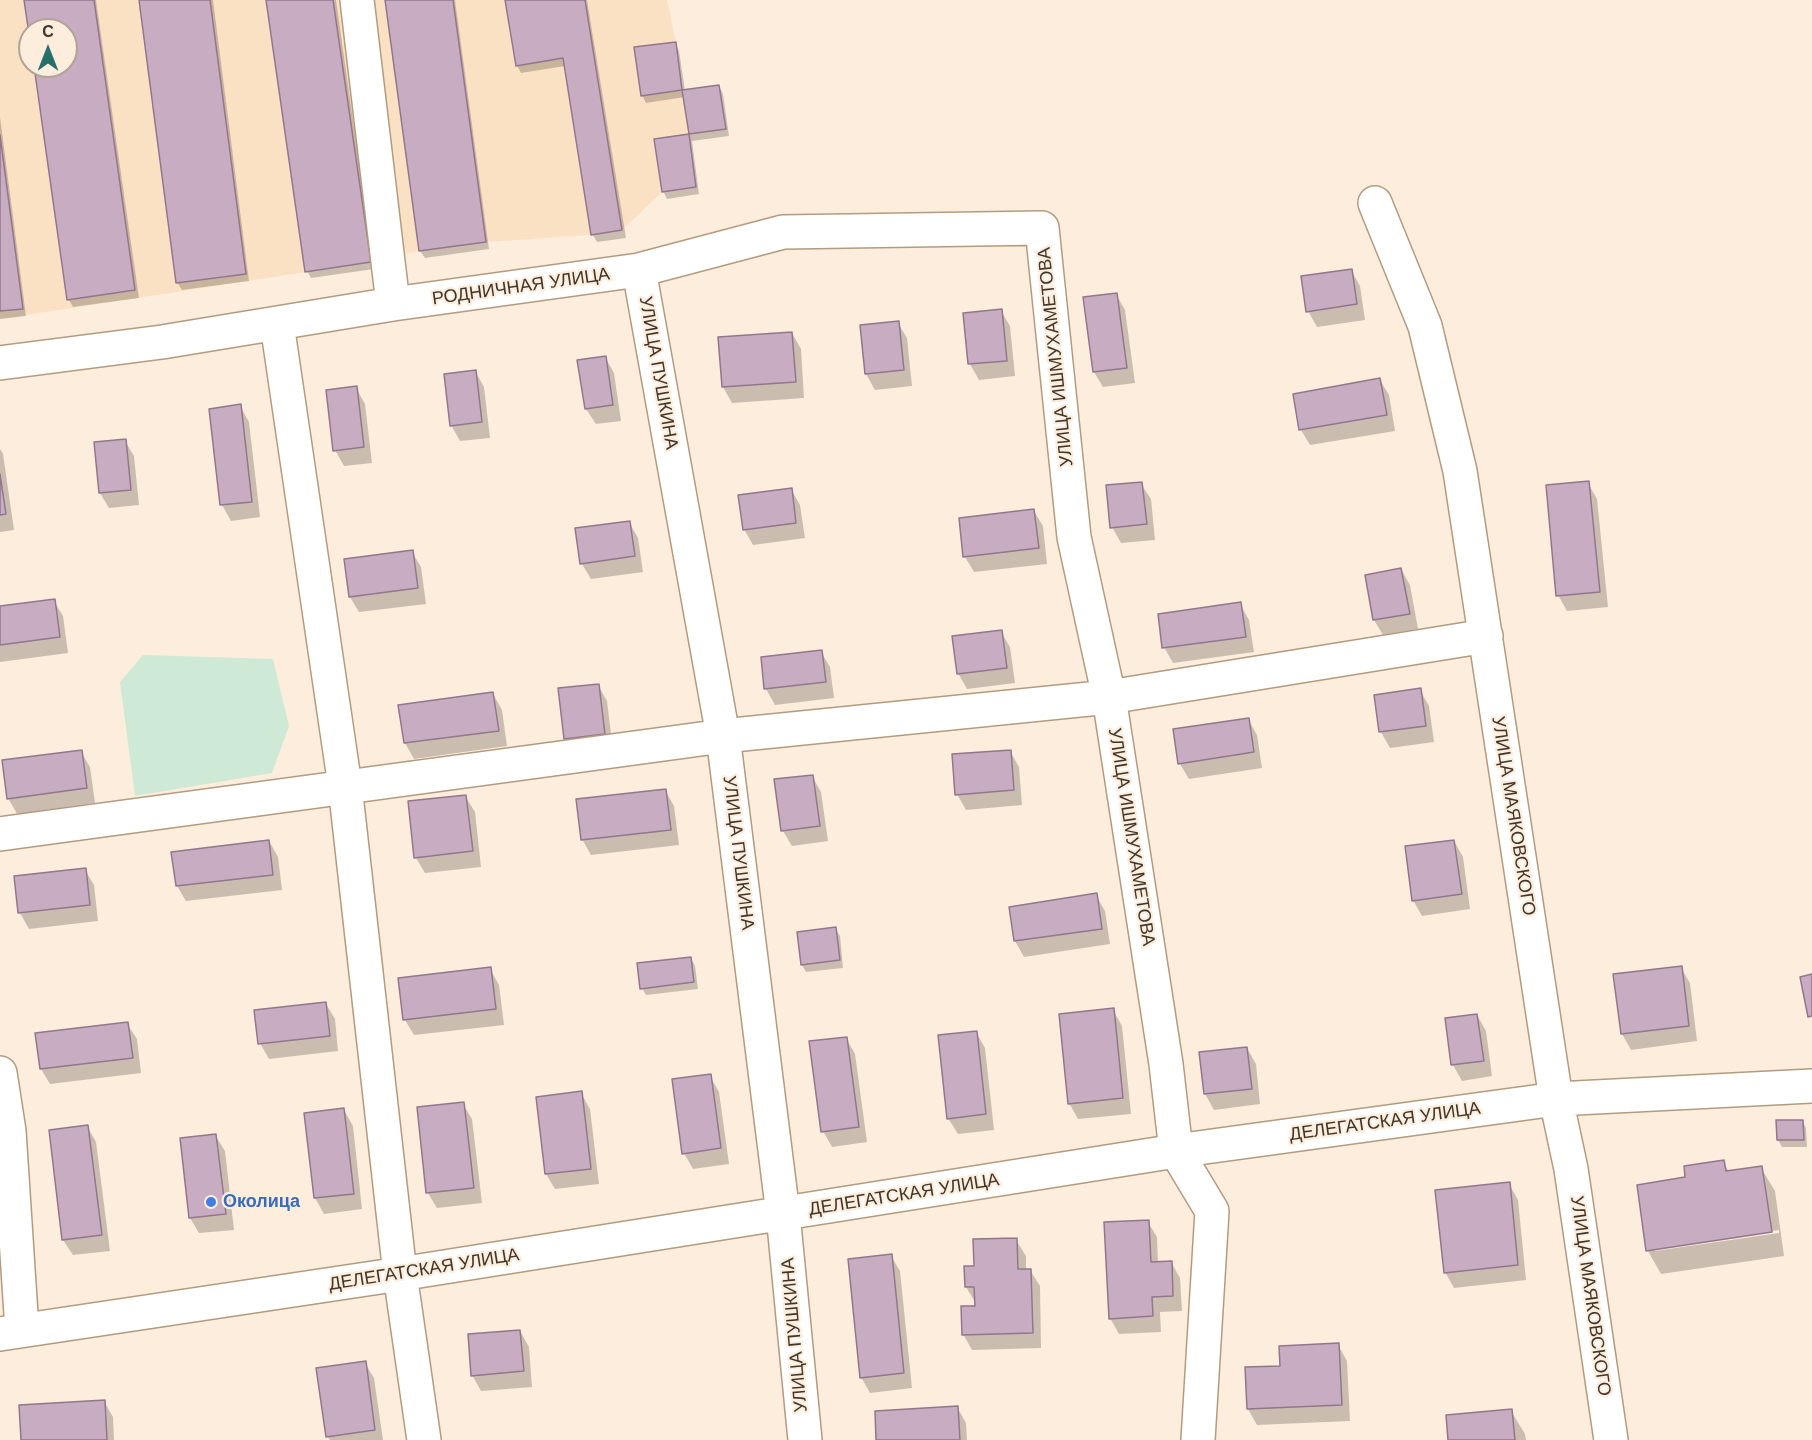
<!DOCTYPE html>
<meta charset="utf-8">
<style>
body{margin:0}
#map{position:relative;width:1812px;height:1440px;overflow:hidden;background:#fdeddc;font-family:Helvetica,sans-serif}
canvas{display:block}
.north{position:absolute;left:18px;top:18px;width:60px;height:60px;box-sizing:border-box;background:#fdeddc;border:2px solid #b1a395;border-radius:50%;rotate:0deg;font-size:16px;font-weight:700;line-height:24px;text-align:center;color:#40352a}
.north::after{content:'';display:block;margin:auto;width:21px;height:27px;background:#26706c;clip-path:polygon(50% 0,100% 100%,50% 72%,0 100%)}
</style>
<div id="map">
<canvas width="1812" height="1440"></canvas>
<div class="north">С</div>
</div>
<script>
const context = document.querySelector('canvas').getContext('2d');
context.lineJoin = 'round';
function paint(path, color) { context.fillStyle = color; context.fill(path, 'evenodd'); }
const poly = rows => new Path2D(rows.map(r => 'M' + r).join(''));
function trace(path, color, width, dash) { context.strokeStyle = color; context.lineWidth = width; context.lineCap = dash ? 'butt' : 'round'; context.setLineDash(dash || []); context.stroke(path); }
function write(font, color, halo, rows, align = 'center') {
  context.font = font + ' Helvetica,sans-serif'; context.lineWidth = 4.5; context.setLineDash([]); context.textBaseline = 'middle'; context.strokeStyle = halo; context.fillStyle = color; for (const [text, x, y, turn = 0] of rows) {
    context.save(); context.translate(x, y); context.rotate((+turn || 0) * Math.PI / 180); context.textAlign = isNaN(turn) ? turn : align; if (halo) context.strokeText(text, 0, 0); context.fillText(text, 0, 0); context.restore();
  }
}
const built = poly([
 [0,0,667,0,676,42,682,90,719,85,726,129,689,134,696,187,662,192,622,230,591,235,486,242,419,251,371,262,0,319],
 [30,30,66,30,66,66,30,66]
]);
const green = poly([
 [143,655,273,659,289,726,272,773,135,796,120,682]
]);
const shadow = poly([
 [26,0,96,0,139,298,73,307,69,300,35,66,66,66,66,30,30,30],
 [141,0,213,0,249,281,182,290,177,282],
 [268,0,336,0,374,269,311,278,307,271],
 [386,0,455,0,489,249,425,258,420,251],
 [507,0,587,0,626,238,597,242,593,235,565,66,521,73,517,65],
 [675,43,679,51,685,91,719,86,723,94,729,136,692,141,699,194,667,199,663,191,656,140,690,135,685,97,646,103,642,95],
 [0,117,26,316,0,319],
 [1351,270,1360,286,1365,320,1317,327,1308,311],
 [1116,294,1125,310,1135,383,1103,387,1094,372],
 [1001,311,1010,326,1015,376,979,380,970,364,965,315],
 [898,323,907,338,912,386,875,390,866,374,861,326],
 [792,333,801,349,804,398,732,403,723,387],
 [605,357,614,373,621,421,596,424,586,409],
 [475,371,484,387,490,438,460,441,451,425],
 [1380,380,1389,395,1395,431,1310,445,1301,430,1294,395],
 [356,388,365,404,372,463,344,466,335,450],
 [240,406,249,422,260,517,231,521,222,505,211,410],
 [125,441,134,456,139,505,109,508,100,493],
 [0,449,3,454,14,530,0,532],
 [1588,483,1597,499,1608,607,1567,611,1558,595],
 [1141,484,1151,499,1155,540,1121,543,1112,527],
 [791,489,800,505,805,538,753,545,744,529],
 [1034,511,1043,526,1047,564,974,572,965,557],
 [629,522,638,538,643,572,591,579,582,564],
 [412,552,421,567,426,604,359,612,350,597],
 [1401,569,1410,585,1418,629,1383,635,1374,620],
 [54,601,63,616,68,653,0,662,0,608],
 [1240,604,1249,620,1254,652,1173,663,1164,647],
 [1001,632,1010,647,1015,683,967,689,958,673],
 [821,652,830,667,834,698,775,705,766,689,762,658],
 [598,685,607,701,613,750,575,755,566,739,559,690],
 [1420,690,1429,706,1434,742,1390,748,1381,732,1376,696],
 [493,694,502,710,507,746,414,759,405,743,400,707],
 [1248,719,1257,735,1262,768,1189,779,1180,764],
 [1010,751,1019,767,1022,805,966,810,957,794],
 [81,752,90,767,95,803,17,814,8,798],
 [812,776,821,792,828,841,792,846,783,831],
 [665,790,674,806,679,845,591,855,582,839],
 [465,796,475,812,481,867,425,873,416,858],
 [269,841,278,857,282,890,186,901,177,886],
 [1454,841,1463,857,1470,909,1422,916,1413,900],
 [85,870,94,885,98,921,29,929,20,913,16,878],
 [1096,895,1105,911,1110,944,1024,957,1015,941,1010,908],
 [835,929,840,936,843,968,806,972,802,965],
 [691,958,695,966,698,989,646,995,642,988],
 [1681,968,1690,983,1697,1041,1631,1050,1622,1034],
 [490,969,499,985,504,1025,414,1035,405,1020],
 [326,1004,335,1019,338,1051,269,1059,260,1043],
 [1113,1010,1122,1026,1131,1114,1078,1119,1069,1103],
 [1477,1015,1486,1031,1492,1076,1462,1081,1453,1065,1446,1020],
 [127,1024,137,1039,141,1073,50,1084,41,1069],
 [976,1032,985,1048,994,1130,958,1134,948,1118],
 [846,1038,855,1054,867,1142,832,1147,823,1131],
 [1247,1048,1256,1064,1260,1104,1214,1110,1205,1094],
 [710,1076,719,1092,729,1164,693,1169,684,1153],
 [581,1093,590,1109,599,1184,555,1189,546,1174],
 [463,1104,472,1119,482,1203,437,1208,428,1193],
 [344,1110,353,1126,362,1209,324,1214,315,1198],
 [1802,1121,1806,1128,1807,1147,1782,1147,1778,1140],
 [87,1126,96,1142,110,1251,73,1255,63,1240],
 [215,1135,225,1151,234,1230,199,1233,190,1218],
 [1723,1162,1729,1172,1761,1168,1775,1191,1784,1256,1661,1274,1648,1251,1687,1178],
 [1779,1230,1779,1233,1655,1251,1655,1248],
 [1509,1184,1518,1200,1526,1280,1454,1288,1445,1272],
 [1148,1222,1157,1237,1158,1263,1171,1262,1180,1278,1182,1311,1160,1312,1161,1332,1119,1334,1110,1318],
 [1016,1240,1026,1256,1026,1270,1030,1270,1040,1286,1041,1348,972,1350,963,1334,976,1308,975,1302,966,1287,976,1267],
 [891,1256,900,1271,912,1388,870,1393,861,1377],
 [520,1331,529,1347,532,1387,481,1391,472,1375],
 [1338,1345,1347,1361,1350,1421,1257,1425,1248,1409,1281,1367],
 [365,1363,374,1378,383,1440,330,1440,327,1436],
 [104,1401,113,1417,114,1440,23,1440],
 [957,1407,966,1423,967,1440,878,1440],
 [1511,1411,1525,1434,1526,1440,1450,1440]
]);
const building = poly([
 [24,0,94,0,135,290,67,300,34,66,66,66,66,30,30,30,30,41,24,0],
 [139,0,210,0,246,274,176,283,139,0],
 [266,0,333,0,371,262,305,272,266,0],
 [385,0,453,0,486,242,419,251,385,0],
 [505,0,585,0,622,230,591,235,563,58,516,66,505,0],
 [676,42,682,90,641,96,634,47,676,42],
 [719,85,726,129,689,134,682,90,719,85],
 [689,134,696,187,662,192,654,139,689,134],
 [0,135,23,309,0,311,0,135],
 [1352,269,1357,304,1306,312,1301,276,1352,269],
 [1117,293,1127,368,1093,372,1083,297,1117,293],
 [1002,309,1007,361,968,364,963,313,1002,309],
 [899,321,904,370,865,374,860,325,899,321],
 [792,332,796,382,722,387,718,337,792,332],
 [606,356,613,405,585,409,577,360,606,356],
 [476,370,482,422,450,426,444,374,476,370],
 [1380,378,1387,415,1299,430,1293,394,1380,378],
 [357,386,364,447,333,451,326,390,357,386],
 [241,404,252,502,220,505,209,409,241,404],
 [126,439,131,490,99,493,94,442,126,439],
 [0,474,6,514,0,515,0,474],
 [1589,481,1600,592,1556,596,1546,485,1589,481],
 [1142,482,1147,524,1110,528,1106,485,1142,482],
 [792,488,796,523,743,530,738,495,792,488],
 [1034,509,1039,548,963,557,959,518,1034,509],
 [630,521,635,556,580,564,575,528,630,521],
 [413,550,418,588,349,597,344,559,413,550],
 [1401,568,1410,614,1373,620,1365,575,1401,568],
 [55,599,60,637,0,645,0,606,55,599],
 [1241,602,1246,637,1162,648,1158,614,1241,602],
 [1002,630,1007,668,957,674,952,636,1002,630],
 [822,650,826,682,764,689,761,657,822,650],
 [599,684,605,734,564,739,558,688,599,684],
 [1421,688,1426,726,1379,732,1374,695,1421,688],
 [493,692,499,731,404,743,398,705,493,692],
 [1249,718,1254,752,1178,764,1173,729,1249,718],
 [82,750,87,788,7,799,2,760,82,750],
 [1011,750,1014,790,955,795,952,754,1011,750],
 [813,775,820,826,781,831,774,779,813,775],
 [666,789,671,830,581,840,576,799,666,789],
 [466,795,473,851,414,858,408,801,466,795],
 [269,840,273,875,176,886,171,852,269,840],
 [1454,840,1462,894,1412,901,1405,846,1454,840],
 [86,868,90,905,18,913,14,876,86,868],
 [1097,893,1102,929,1014,941,1009,907,1097,893],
 [836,927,840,960,801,965,797,932,836,927],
 [691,957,694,982,640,989,637,963,691,957],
 [1682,966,1689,1026,1621,1034,1613,974,1682,966],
 [491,967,496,1009,403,1020,398,978,491,967],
 [1812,974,1812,1016,1808,1017,1800,977,1812,974],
 [326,1002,330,1036,258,1044,254,1010,326,1002],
 [1114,1008,1123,1098,1068,1104,1059,1014,1114,1008],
 [1477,1014,1484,1061,1451,1065,1445,1018,1477,1014],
 [128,1022,133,1058,40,1069,35,1033,128,1022],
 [977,1031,986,1114,947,1119,938,1035,977,1031],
 [847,1037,859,1127,821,1132,809,1041,847,1037],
 [1247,1047,1252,1089,1204,1094,1199,1052,1247,1047],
 [711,1074,721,1148,682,1154,672,1079,711,1074],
 [582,1091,591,1169,545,1174,536,1097,582,1091],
 [464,1102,474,1188,426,1193,417,1107,464,1102],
 [344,1108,354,1194,314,1198,304,1113,344,1108],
 [1776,1120,1803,1120,1804,1140,1777,1140,1776,1120],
 [88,1125,102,1235,62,1240,49,1130,88,1125],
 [216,1134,226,1214,189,1218,180,1138,216,1134],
 [1724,1160,1726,1171,1762,1166,1772,1232,1646,1251,1637,1185,1685,1177,1684,1166,1724,1160],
 [1510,1182,1518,1265,1444,1273,1435,1190,1510,1182],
 [1149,1220,1151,1262,1172,1261,1173,1296,1152,1297,1153,1316,1109,1319,1104,1222,1149,1220],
 [1017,1238,1018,1269,1031,1269,1033,1333,962,1335,961,1306,975,1306,974,1287,965,1287,964,1266,974,1266,973,1239,1017,1238],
 [892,1254,904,1373,860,1378,848,1259,892,1254],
 [520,1330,524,1371,471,1376,468,1334,520,1330],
 [1339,1343,1342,1405,1247,1409,1245,1367,1280,1366,1279,1346,1339,1343],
 [366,1361,375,1430,326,1437,316,1368,366,1361],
 [105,1400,107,1440,21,1440,19,1405,105,1400],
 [958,1406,960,1440,876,1440,875,1411,958,1406],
 [1512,1409,1515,1440,1448,1440,1446,1415,1512,1409]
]);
const minor = poly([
 [357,0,393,304],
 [1375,203,1425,326,1460,471,1556,1099,1571,1169,1611,1440],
 [639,270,723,736,783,1214,805,1440],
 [277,324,345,786,400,1274,424,1440],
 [0,363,162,342,393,304,639,270,783,232,1042,228,1074,537,1109,697,1166,1064,1176,1151,1212,1211,1198,1440],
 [0,834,723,736,1109,697,1486,636],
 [0,1073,9,1131,22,1330],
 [0,1334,400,1274,1176,1151,1556,1099,1812,1086]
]);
const markers = [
 [211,1202,6,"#3f7fe0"]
];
const streetNames = [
 ["РОДНИЧНАЯ УЛИЦА",521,287,-8],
 ["УЛИЦА ИШМУХАМЕТОВА",1056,357,-96],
 ["УЛИЦА ПУШКИНА",658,373,80],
 ["УЛИЦА МАЯКОВСКОГО",1513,816,81],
 ["УЛИЦА ИШМУХАМЕТОВА",1131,837,81],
 ["УЛИЦА ПУШКИНА",738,853,83],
 ["ДЕЛЕГАТСКАЯ УЛИЦА",1385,1122,-8],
 ["ДЕЛЕГАТСКАЯ УЛИЦА",904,1195,-9],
 ["ДЕЛЕГАТСКАЯ УЛИЦА",424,1270,-9],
 ["УЛИЦА МАЯКОВСКОГО",1590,1296,82],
 ["УЛИЦА ПУШКИНА",795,1335,-95]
];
const shopNames = [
 ["Околица",223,1202]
];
paint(built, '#fbe1c4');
paint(green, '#cee9d5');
paint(shadow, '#0003');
paint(building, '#c8acc1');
trace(building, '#93768d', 1.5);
trace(minor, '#b49b7f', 36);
trace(minor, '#fff', 33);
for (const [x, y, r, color] of markers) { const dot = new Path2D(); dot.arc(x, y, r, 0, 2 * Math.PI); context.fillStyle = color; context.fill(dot); trace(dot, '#fdeddc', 2); }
write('18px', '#40352a', '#fdeddc', streetNames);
write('bold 18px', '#366cbe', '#fdeddc', shopNames, 'left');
</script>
